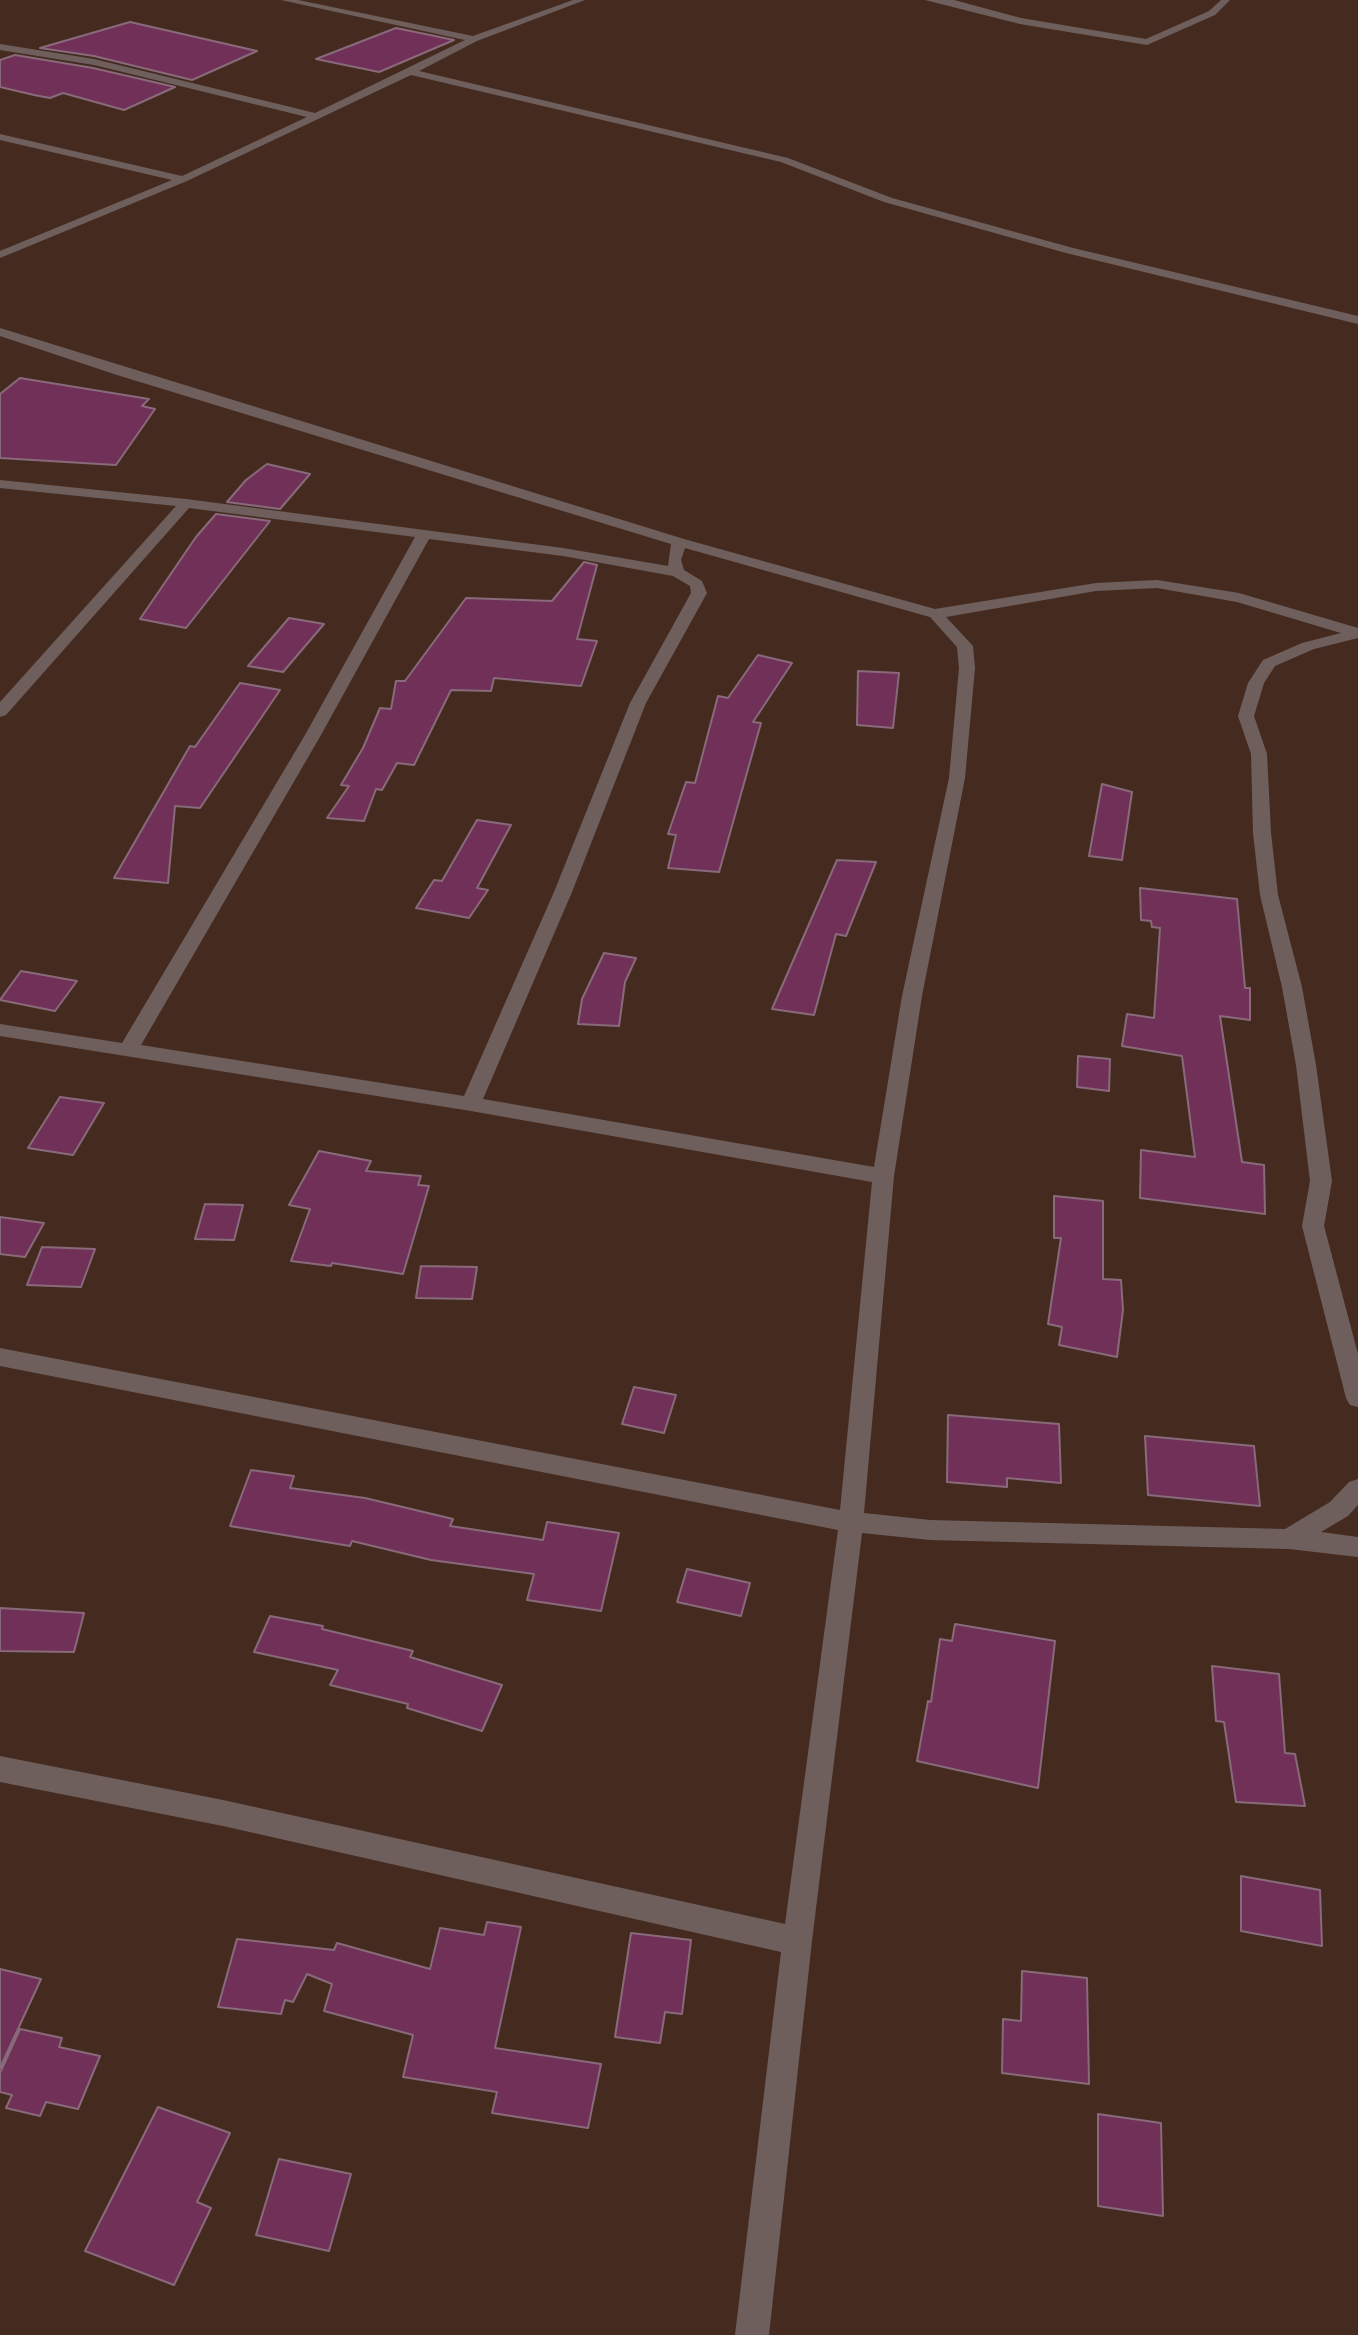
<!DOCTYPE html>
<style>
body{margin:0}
canvas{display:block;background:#452b1f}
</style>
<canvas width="1358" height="2335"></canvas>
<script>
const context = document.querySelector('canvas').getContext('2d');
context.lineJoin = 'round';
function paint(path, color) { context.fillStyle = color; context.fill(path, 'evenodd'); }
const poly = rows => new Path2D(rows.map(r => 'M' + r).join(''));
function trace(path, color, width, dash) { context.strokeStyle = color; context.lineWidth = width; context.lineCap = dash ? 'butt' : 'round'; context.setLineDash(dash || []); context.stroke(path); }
const building = poly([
 [130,22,257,51,192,80,94,56,40,48,130,22],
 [396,28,454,40,379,72,316,59,396,28],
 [15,55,93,68,175,87,124,110,63,93,50,98,34,95,0,87,0,60,15,55],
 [20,378,149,399,142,406,155,409,116,465,0,458,0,394,20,378],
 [267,464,310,474,280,509,227,502,246,480,267,464],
 [216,514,270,521,186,628,140,619,196,537,216,514],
 [584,562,597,565,577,639,597,641,581,686,494,678,491,691,451,690,414,765,397,763,382,790,376,789,364,821,327,818,349,786,341,785,363,748,380,708,391,709,396,681,405,681,466,598,552,601,584,562],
 [289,618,324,624,283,672,248,666,289,618],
 [758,655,792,663,753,722,761,723,719,872,668,868,676,835,668,834,686,782,695,783,718,696,728,698,758,655],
 [858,671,899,673,893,728,857,725,858,671],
 [240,683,280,690,200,808,175,806,168,883,114,878,190,746,195,747,240,683],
 [1102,784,1132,792,1122,860,1089,856,1102,784],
 [477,820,511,825,477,888,488,890,469,918,416,908,434,880,442,881,477,820],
 [837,860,876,862,846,936,836,934,814,1015,772,1009,837,860],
 [1140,888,1237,899,1245,988,1250,988,1250,1020,1220,1016,1242,1162,1264,1165,1265,1214,1140,1198,1141,1150,1195,1157,1182,1056,1122,1046,1127,1014,1154,1018,1160,928,1152,927,1151,921,1141,920,1140,888],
 [604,953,636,958,625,982,619,1026,578,1024,582,999,604,953],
 [21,971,77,981,55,1011,0,1000,21,971],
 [1078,1056,1110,1059,1109,1091,1077,1087,1078,1056],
 [60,1097,104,1103,73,1155,28,1148,60,1097],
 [319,1151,371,1161,366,1171,421,1176,418,1185,429,1186,403,1274,332,1263,331,1266,291,1261,310,1209,289,1205,319,1151],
 [1054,1196,1103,1201,1103,1279,1121,1280,1123,1310,1117,1357,1059,1345,1062,1327,1048,1324,1061,1238,1054,1238,1054,1196],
 [205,1204,243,1205,234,1240,195,1239,205,1204],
 [0,1217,44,1223,25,1257,0,1254,0,1217],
 [42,1247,95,1249,81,1287,27,1285,42,1247],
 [421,1266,477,1267,472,1299,416,1298,421,1266],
 [634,1387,676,1395,664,1433,622,1424,634,1387],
 [948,1415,1059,1424,1061,1483,1007,1478,1007,1487,947,1482,948,1415],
 [1145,1436,1254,1446,1260,1506,1148,1495,1145,1436],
 [251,1470,294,1476,290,1488,365,1498,453,1519,450,1526,543,1540,547,1522,619,1533,601,1611,527,1600,534,1574,431,1560,352,1541,350,1546,230,1526,251,1470],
 [687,1569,750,1583,741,1616,677,1602,687,1569],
 [0,1608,84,1613,74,1652,0,1651,0,1608],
 [270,1616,323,1626,322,1629,413,1651,410,1657,502,1685,482,1731,407,1708,408,1704,330,1685,338,1670,254,1652,270,1616],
 [955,1624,1055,1641,1038,1788,917,1761,928,1701,931,1702,940,1639,952,1641,955,1624],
 [1212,1666,1279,1674,1285,1753,1295,1754,1305,1806,1236,1802,1224,1722,1216,1721,1212,1666],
 [1241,1876,1320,1890,1322,1946,1241,1931,1241,1876],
 [487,1922,521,1927,495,2048,601,2064,588,2128,492,2113,497,2092,403,2077,413,2035,324,2011,332,1984,307,1974,293,2002,285,2000,281,2014,218,2007,237,1939,334,1950,337,1943,430,1969,440,1928,484,1935,487,1922],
 [631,1933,691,1940,682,2014,665,2012,660,2043,615,2037,631,1933],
 [0,1969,41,1979,0,2068,0,1969],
 [1022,1971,1087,1978,1089,2084,1002,2073,1003,2019,1021,2021,1022,1971],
 [20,2029,62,2038,59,2047,100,2056,78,2109,46,2102,40,2116,6,2108,12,2095,0,2092,0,2073,20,2029],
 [158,2107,230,2133,197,2202,211,2208,174,2285,85,2251,158,2107],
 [1098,2114,1161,2123,1163,2216,1098,2206,1098,2114],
 [279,2159,351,2174,329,2251,256,2235,279,2159]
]);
const street = poly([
 [281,0,298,0,473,36,573,0,585,0,477,41,419,71,788,158,892,198,1073,248,1358,316,1358,324,1066,253,884,202,781,162,411,75,187,181,0,258,0,251,172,180,0,140,0,134,182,176,307,117,94,65,0,50,0,44,94,59,315,113,465,40,281,0],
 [925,0,954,0,1021,18,1146,39,1209,11,1221,0,1230,0,1215,15,1147,45,1020,24,925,0],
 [0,328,684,539,935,609,1096,583,1157,580,1239,593,1358,628,1358,638,1314,649,1275,666,1264,683,1254,716,1267,754,1271,833,1278,895,1302,987,1316,1065,1332,1181,1324,1226,1358,1354,1358,1407,1350,1405,1346,1398,1302,1226,1310,1181,1296,1065,1282,987,1260,895,1253,833,1251,754,1238,716,1248,683,1263,660,1302,643,1341,633,1237,602,1157,588,1096,591,946,617,973,646,975,668,965,778,922,996,894,1176,864,1513,930,1520,1285,1529,1330,1502,1349,1482,1358,1479,1358,1505,1348,1516,1321,1532,1358,1537,1358,1557,1289,1549,930,1540,862,1533,812,1941,769,2335,735,2335,781,1952,223,1826,0,1782,0,1756,223,1800,785,1924,838,1530,0,1366,0,1348,840,1510,872,1182,471,1111,0,1036,0,1024,122,1043,305,735,415,537,189,508,6,715,0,717,0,702,176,506,0,488,0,480,186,499,563,548,668,566,671,544,117,375,0,336,0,328],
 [429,539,563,556,673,576,690,586,691,593,630,703,554,892,464,1096,141,1045,321,735,429,539],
 [685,548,930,617,957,647,959,668,949,778,902,996,874,1167,483,1099,572,892,646,703,707,593,702,581,684,570,681,560,685,548]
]);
paint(building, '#703058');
trace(building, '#886a7a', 2);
paint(street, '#6e5f5d');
</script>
